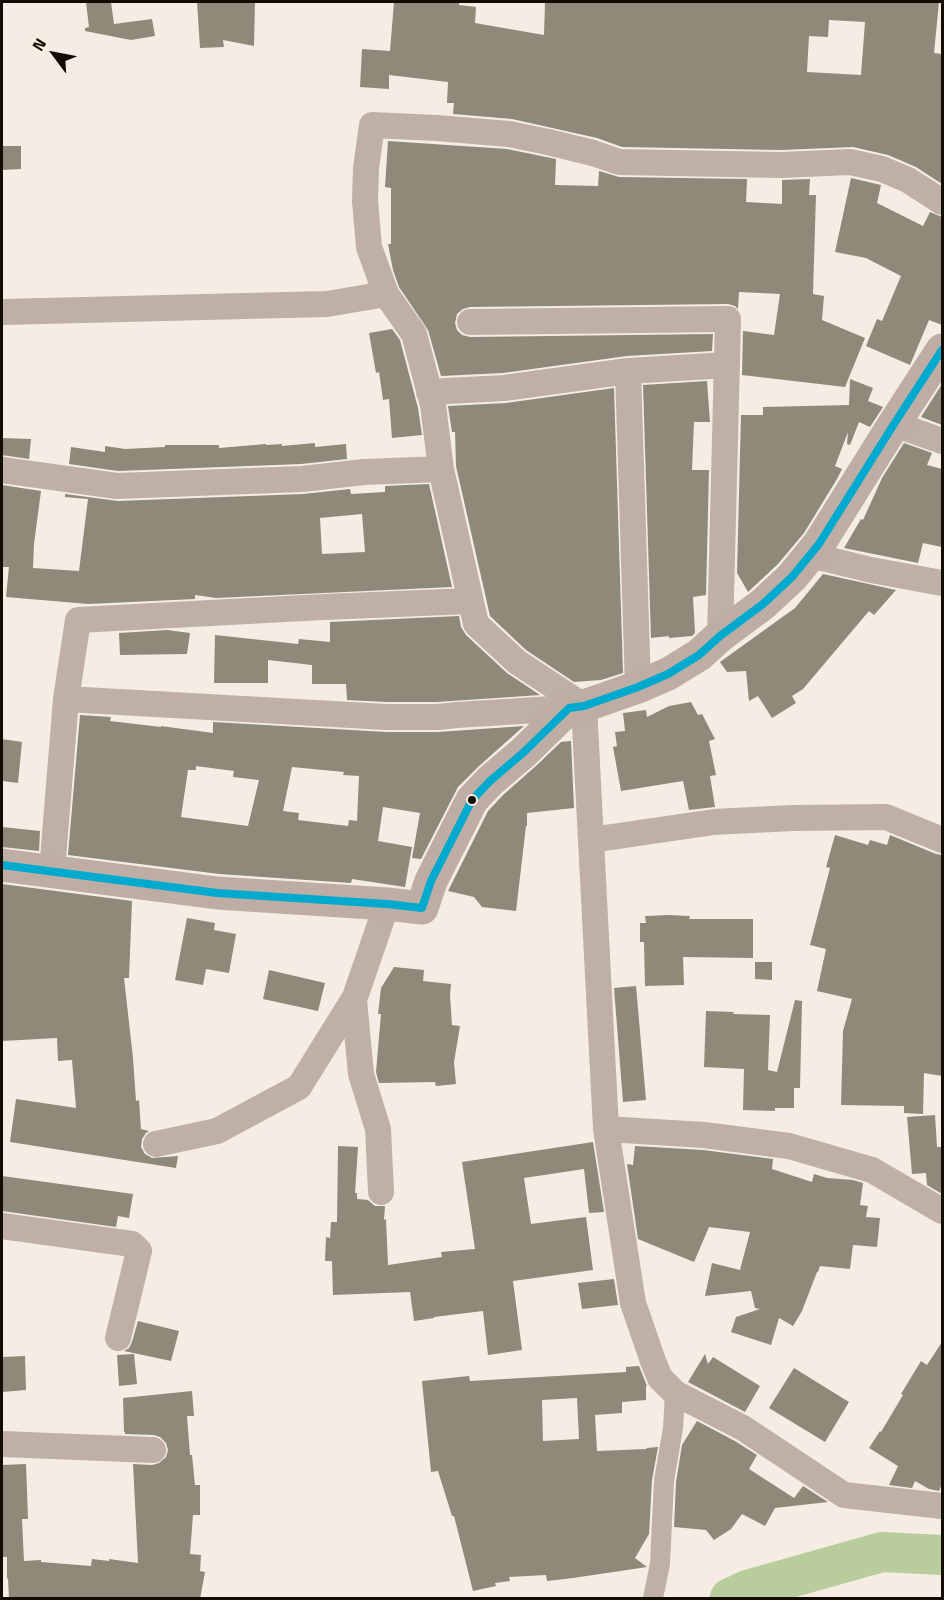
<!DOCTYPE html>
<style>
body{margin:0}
#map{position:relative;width:944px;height:1600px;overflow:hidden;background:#f5ede3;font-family:"Titillium Web",sans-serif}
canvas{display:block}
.frame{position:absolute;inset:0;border:3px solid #130c03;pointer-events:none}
.north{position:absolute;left:24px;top:24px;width:60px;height:60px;-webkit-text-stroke:4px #fceedc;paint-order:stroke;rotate:302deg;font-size:16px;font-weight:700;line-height:24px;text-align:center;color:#130c03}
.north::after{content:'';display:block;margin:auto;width:21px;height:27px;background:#130c03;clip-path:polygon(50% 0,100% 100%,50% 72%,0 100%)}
</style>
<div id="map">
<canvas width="944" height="1600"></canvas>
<div class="frame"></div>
<div class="north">N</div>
</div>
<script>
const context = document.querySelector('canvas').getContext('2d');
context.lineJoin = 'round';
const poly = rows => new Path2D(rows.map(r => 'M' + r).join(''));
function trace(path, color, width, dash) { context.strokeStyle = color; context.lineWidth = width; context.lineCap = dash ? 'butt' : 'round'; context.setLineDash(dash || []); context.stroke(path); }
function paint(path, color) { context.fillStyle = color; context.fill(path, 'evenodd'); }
const river = poly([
 [730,1598,747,1590,882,1552,942,1555]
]);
const building = poly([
 [86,2,111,2,114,24,152,19,155,36,131,40,85,31,85,28,89,27],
 [197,2,255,2,254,46,223,40,224,47,200,48],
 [394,2,445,2,459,3,459,5,476,7,475,23,544,35,545,2,634,3,634,2,939,2,934,53,942,54,942,184,916,167,888,155,853,147,781,150,622,147,597,138,512,119,453,114,454,103,447,103,448,82,389,75,389,89,360,87,362,49,390,51],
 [829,20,865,22,861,75,807,72,809,36,828,37],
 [388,141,507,149,556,159,555,185,598,186,599,171,619,177,747,179,746,202,782,204,782,180,810,179,809,195,816,195,813,294,824,296,822,320,865,338,845,387,742,375,743,331,774,335,780,294,739,292,738,309,735,306,728,304,470,307,463,309,457,314,455,323,457,330,462,335,470,337,713,334,712,351,627,356,503,373,441,376,428,330,399,287,393,270,388,244,391,244,391,188,385,187],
 [2,146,21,146,21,169,2,170],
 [851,178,881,185,877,203,923,226,930,212,942,217,942,325,929,320,910,365,866,346,877,319,882,321,901,276,866,258,835,252],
 [392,329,400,340,418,408,422,435,392,438,389,399,383,400,379,372,376,373,369,333],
 [850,379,873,388,868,401,883,407,870,427,859,422,850,445,847,444,848,432,835,466,842,469,837,479,804,533,778,564,748,592,737,573,741,415,763,415,763,407,849,405],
 [707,381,710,422,694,422,692,470,709,470,706,595,693,597,695,633,692,636,669,638,669,636,651,638,643,385],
 [942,384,942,425,921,417],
 [614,388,623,673,601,680,574,682,526,650,490,616,456,466,455,432,452,432,448,406,506,403],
 [2,438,31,439,29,459,2,455],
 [315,443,315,447,346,444,347,459,301,464,118,471,69,464,71,447,105,452,105,446,125,449,165,447,165,445,219,445,219,448,266,444,266,445,282,444,282,446],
 [904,443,932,453,927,465,942,469,942,547,923,543,918,563,844,548,861,519,863,520,882,478],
 [429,484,452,587,216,598,195,595,195,599,88,604,6,597,9,567,2,567,2,485,41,491,34,544,33,568,79,571,88,499,65,497,65,494,118,501,303,494,350,489,351,494,385,492,385,486],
 [362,514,365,552,322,554,320,518],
 [823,574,896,590,874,615,869,611,803,689,792,696,796,703,772,718,758,696,749,701,746,671,727,672,720,662,795,608],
 [459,616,461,627,466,635,507,673,540,695,437,702,386,702,347,700,346,684,312,684,312,665,268,660,268,683,214,683,215,635,298,644,299,639,330,642,330,622],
 [167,630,190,633,187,654,120,655,119,633],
 [691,702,698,715,702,714,715,739,709,741,716,775,710,776,715,807,689,810,683,781,621,791,613,747,617,746,615,732,625,731,623,713,646,710,647,717,669,706],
 [80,715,111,717,110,721,161,727,161,726,213,733,213,722,386,732,438,732,524,726,478,767,458,787,421,859,412,858,420,813,383,807,378,841,412,847,405,887,352,879,351,883,219,874,68,855],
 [196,766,234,771,233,777,259,780,248,826,181,817,188,770,196,770],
 [292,767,344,772,343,775,359,776,357,821,349,820,348,826,298,820,299,813,283,811],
 [2,739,22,742,18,783,2,781],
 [571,741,574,808,527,813,527,826,526,826,516,911,482,907,474,897,448,891,488,811,503,795,537,765,561,742],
 [2,827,40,831,39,851,2,847],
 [835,835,868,845,870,840,887,845,890,835,936,854,942,855,942,1076,924,1073,923,1114,904,1113,904,1106,841,1105,843,1031,852,999,817,991,826,949,810,945,830,868,826,867],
 [2,884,132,901,129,978,124,978,133,1058,136,1101,139,1100,141,1129,149,1131,146,1133,142,1139,141,1147,145,1154,152,1158,178,1156,176,1168,10,1142,16,1099,76,1108,72,1060,58,1061,57,1038,2,1041],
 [669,915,690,916,689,919,753,919,753,958,683,957,684,985,645,986,644,942,640,942,640,923,646,923,645,916],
 [187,918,215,923,214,930,236,934,229,973,206,969,203,985,175,980],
 [755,962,772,962,772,980,755,979],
 [394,967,424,970,423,981,451,984,450,995,452,1025,460,1026,454,1062,456,1084,436,1086,435,1082,379,1083,376,1072,381,1014,378,1014,381,988],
 [269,970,325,983,318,1011,263,999],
 [636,986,646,1100,623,1102,614,988],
 [795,1000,802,1001,800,1088,794,1088,794,1108,775,1108,775,1111,743,1110,744,1069,704,1067,706,1011,734,1012,733,1014,770,1015,768,1070,777,1072],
 [935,1115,937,1147,942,1147,942,1194,927,1185,926,1173,912,1174,907,1117],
 [593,1142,604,1212,589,1213,584,1169,524,1178,531,1224,586,1217,593,1270,513,1281,522,1350,488,1355,483,1311,434,1317,434,1318,414,1321,410,1292,333,1295,332,1261,325,1261,326,1237,330,1238,331,1222,337,1222,338,1146,358,1147,355,1193,357,1193,357,1199,368,1200,375,1206,385,1206,384,1220,386,1219,388,1265,442,1257,441,1252,475,1249,462,1162],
 [635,1146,703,1150,773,1159,772,1169,812,1182,814,1174,827,1178,853,1180,863,1183,860,1205,868,1206,866,1217,880,1218,877,1247,853,1245,850,1269,820,1266,818,1272,817,1272,802,1311,793,1326,779,1318,771,1345,731,1332,736,1317,760,1309,755,1308,751,1291,705,1296,712,1263,740,1270,750,1232,709,1227,694,1262,638,1239,627,1164,633,1165],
 [2,1176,133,1194,129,1218,118,1216,116,1227,2,1211],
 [614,1279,618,1305,582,1309,578,1283],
 [138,1321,179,1331,171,1361,124,1351,129,1348,132,1342],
 [942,1342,942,1484,939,1491,929,1489,915,1481,912,1488,889,1485,898,1466,869,1448,880,1431,881,1432,903,1395,901,1394,921,1361,927,1365],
 [134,1354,137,1384,119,1386,117,1355],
 [705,1354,708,1364,713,1357,760,1386,745,1412,688,1382],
 [25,1356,26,1390,2,1392,2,1357],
 [639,1366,647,1386,646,1386,646,1400,622,1402,622,1413,595,1415,597,1451,646,1449,647,1448,658,1447,652,1480,649,1534,635,1558,647,1567,573,1578,547,1581,546,1575,509,1577,510,1581,495,1583,496,1586,473,1591,454,1516,452,1516,438,1471,431,1472,422,1381,469,1376,470,1381,626,1372,626,1367],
 [577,1398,579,1439,543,1441,542,1400],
 [794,1368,849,1402,825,1442,769,1408],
 [192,1391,194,1416,187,1416,190,1455,192,1455,195,1485,200,1485,200,1515,193,1515,190,1554,201,1555,200,1571,205,1572,200,1599,9,1599,8,1578,7,1579,7,1557,2,1557,2,1465,26,1464,28,1519,22,1519,24,1561,41,1560,41,1562,91,1566,92,1559,109,1561,109,1559,138,1563,133,1464,152,1465,159,1463,166,1457,168,1450,166,1443,160,1437,154,1435,125,1434,125,1432,124,1432,123,1398],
 [697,1421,735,1441,757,1455,749,1469,794,1498,803,1486,828,1502,775,1508,765,1526,742,1514,731,1529,714,1540,706,1530,674,1527,676,1482,682,1445]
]);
const pedestrian = poly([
 [653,1598,660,1564,664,1481,673,1428,675,1393]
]);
const minor = poly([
 [386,294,369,247,365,201,366,168,372,125,437,128,509,134,548,142,593,153,619,162,781,165,850,162,882,169,908,180,942,202],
 [2,312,327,304,386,294,414,334,433,405,441,469,476,624,517,662,584,706,606,1129,633,1303,653,1361,660,1378,675,1393,743,1428,844,1495,942,1506],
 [470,322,728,319,720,636],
 [628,371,727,365],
 [429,392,504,388,628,371,638,687],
 [894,424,942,441],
 [2,470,117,486,302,479,364,472,441,469],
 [810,555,871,570,942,583],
 [66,699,386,717,438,717,457,715,569,708],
 [591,840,714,822,793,818,886,817,942,840],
 [52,871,66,699,78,620,324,607,470,601],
 [354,1000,361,1074,378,1129,381,1192],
 [606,1129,704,1135,789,1146,872,1170,942,1211],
 [156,1144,217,1131,299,1087,355,997,387,904],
 [2,1226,132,1244,139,1251,118,1338],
 [2,1444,153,1450]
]);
const secondary = poly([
 [2,865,217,893,387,904,422,908,431,881,472,800,490,781,524,752,569,708,584,706,638,687,668,674,699,655,720,636,763,604,792,577,819,544,894,424,942,350]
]);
const bus1 = poly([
 [2,865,217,893,387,904,422,908,431,881,472,800,490,781,524,752,569,708,584,706,638,687,668,674,699,655,720,636,763,604,792,577,819,544,894,424,942,350]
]);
const markers = [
 [472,800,5,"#130c03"]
];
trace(river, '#b9cc9c', 40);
paint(building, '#8f8979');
trace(pedestrian, '#bfb0a7', 20);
trace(minor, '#bfb0a7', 26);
trace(secondary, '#beada4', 33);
trace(bus1, '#00a9ce', 8);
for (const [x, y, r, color] of markers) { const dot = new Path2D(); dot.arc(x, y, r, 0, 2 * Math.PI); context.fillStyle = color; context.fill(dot); trace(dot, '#fceedc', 2); }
</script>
